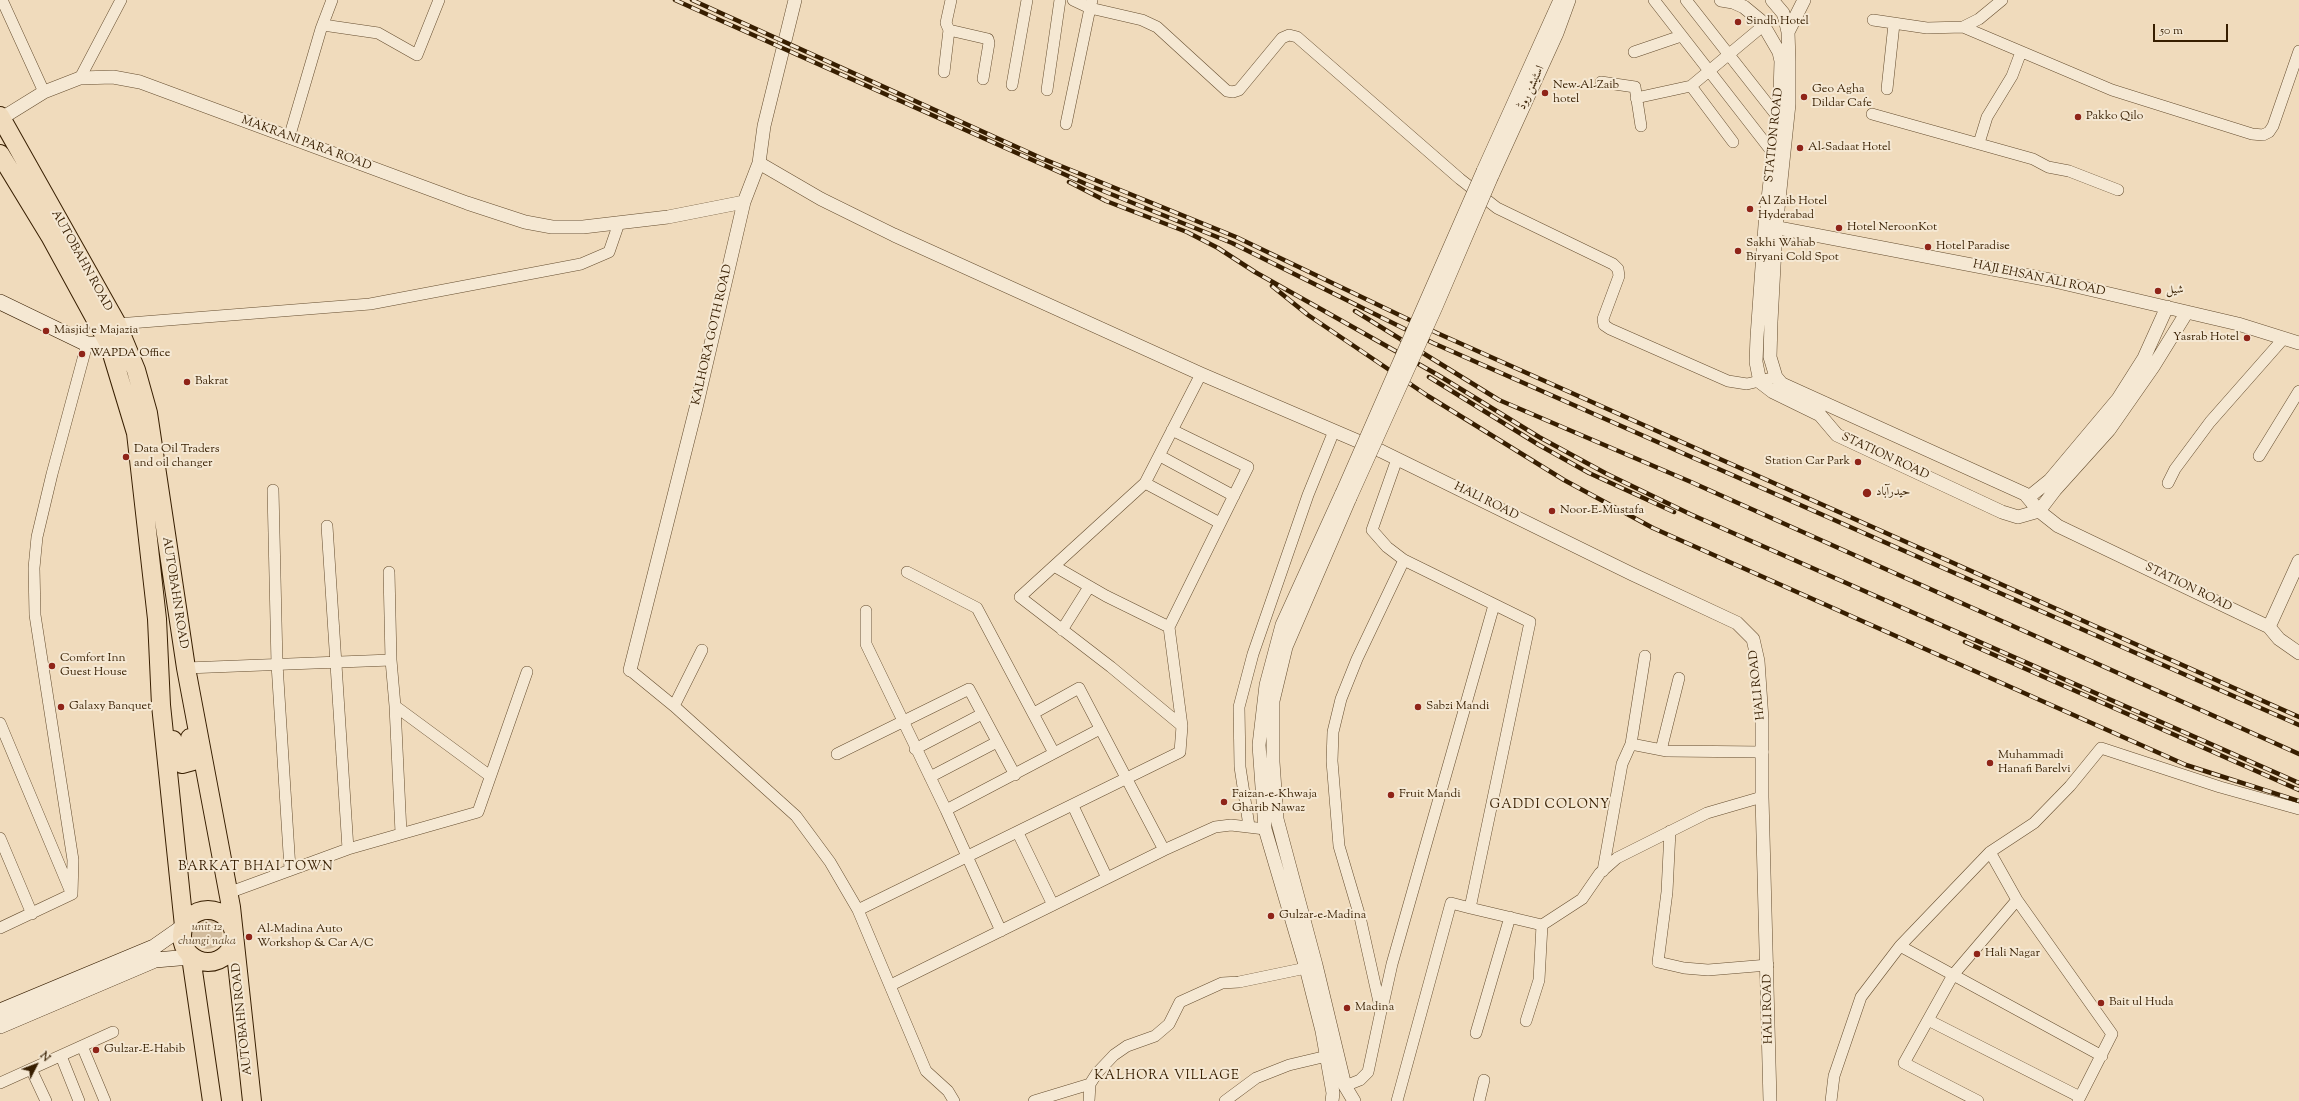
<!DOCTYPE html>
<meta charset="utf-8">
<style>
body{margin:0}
#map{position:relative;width:2299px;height:1101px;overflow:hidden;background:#f0dbbc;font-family:"Sorts Mill Goudy",serif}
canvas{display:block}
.north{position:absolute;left:16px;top:1045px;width:40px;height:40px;-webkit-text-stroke:3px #f5e8d3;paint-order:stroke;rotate:48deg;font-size:11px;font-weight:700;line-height:16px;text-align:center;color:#371e00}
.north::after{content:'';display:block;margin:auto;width:14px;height:18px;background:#371e00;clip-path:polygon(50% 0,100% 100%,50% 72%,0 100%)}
.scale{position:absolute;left:2153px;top:24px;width:75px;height:18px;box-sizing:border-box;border:2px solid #371e00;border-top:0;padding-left:5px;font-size:12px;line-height:14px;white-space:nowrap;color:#371e00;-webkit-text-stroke:3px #f5e8d3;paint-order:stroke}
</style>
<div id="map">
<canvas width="2299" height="1101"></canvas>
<div class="north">N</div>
<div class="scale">50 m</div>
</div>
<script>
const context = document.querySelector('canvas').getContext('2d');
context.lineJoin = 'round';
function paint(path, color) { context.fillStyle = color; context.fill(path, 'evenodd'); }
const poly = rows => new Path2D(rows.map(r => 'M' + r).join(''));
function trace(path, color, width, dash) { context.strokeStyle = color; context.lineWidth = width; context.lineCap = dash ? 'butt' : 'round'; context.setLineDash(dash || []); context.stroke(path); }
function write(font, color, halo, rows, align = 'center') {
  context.font = font + ' "Sorts Mill Goudy",Amiri,serif'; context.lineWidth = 4; context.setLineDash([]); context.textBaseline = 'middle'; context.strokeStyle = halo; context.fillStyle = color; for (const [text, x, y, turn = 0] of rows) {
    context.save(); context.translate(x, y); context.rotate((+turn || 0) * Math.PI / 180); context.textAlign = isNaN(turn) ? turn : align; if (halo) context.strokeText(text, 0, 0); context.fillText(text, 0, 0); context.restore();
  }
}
const green = poly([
 '192 934a15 15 0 1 1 30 0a15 15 0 1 1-30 0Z'
]);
const minor = poly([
 [2,0,44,92],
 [1073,0,1090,8,1092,0],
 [1654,0,1773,153],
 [1686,0,1777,116],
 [1873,20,1927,28,1963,27,1979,19,2002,0],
 [323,25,378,33,417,55,439,0],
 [1963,27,2112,90,2252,134,2263,135,2269,132,2273,126,2299,51],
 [949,30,988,39,989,43,983,79],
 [1634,52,1681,36],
 [944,72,949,30,946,23,951,0],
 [80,78,121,0],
 [1601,82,1635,87,1641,126],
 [1012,85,1027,0],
 [1691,86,1733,142],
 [1887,89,1894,24],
 [1047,90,1060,0],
 [1636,98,1691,86,1764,25],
 [1872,114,2033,159,2048,167,2069,171,2118,190],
 [1066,124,1090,8,1142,20,1157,27,1227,91,1233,92,1239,90,1282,38,1289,35,1297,37,1460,179,1497,208,1613,264,1618,269,1619,276,1603,319,1604,325,1610,329,1728,381,1747,384,1776,377],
 [289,138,321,29,332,0],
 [1979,143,1987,117,2012,76,2021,52],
 [117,324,370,304,581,264,609,252,619,223],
 [1160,456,1234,496],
 [2259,456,2299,391],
 [1397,459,1372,530,1387,547,1404,560,1530,622,1470,908,1542,925,1582,899,1600,873,1617,858,1707,813,1762,797],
 [1145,483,1220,523],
 [2168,483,2175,469,2210,422,2284,338],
 [273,490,277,664,290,869],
 [327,526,348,849],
 [1054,566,1106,596,1169,627],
 [389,572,391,660],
 [907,572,977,608,1054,753],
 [866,611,866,644,946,810,1001,931],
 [1062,630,1089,587],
 [186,668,391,660,395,706,490,776],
 [630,670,674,706,796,816,830,862,858,910,926,1071,948,1091,954,1101],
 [395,706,401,833],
 [674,706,702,650],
 [1034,713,1079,688,1164,850],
 [0,723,70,890],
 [1182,726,1111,667,1020,597,1145,483,1201,374],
 [1631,744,1645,656],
 [915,749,982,714],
 [1661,750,1679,678],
 [837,754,969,689,1015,775],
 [930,777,997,742],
 [1073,806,1107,878],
 [946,810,1100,729],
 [1249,826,1240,767,1239,707,1253,654,1308,495,1334,431],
 [1670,831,1667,892,1658,962,1684,968,1708,970,1768,965],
 [1018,833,1053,905],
 [0,838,32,914],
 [1990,852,2017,900,2112,1034,2078,1101],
 [1603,871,1622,764,1631,744,1667,751,1763,752],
 [228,893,348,849,478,812,527,672],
 [858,910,1180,752,1182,726,1169,627,1248,467,1172,430],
 [0,928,72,894,73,860,35,615,34,568,37,537,52,474,87,344],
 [1900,946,2102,1056],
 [891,985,1164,850,1215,827,1231,825,1265,829],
 [1382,1009,1392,964,1494,605],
 [1928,1020,2080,1097],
 [1526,1021,1539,980,1542,925],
 [1476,1033,1510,917],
 [82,1046,105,1101],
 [61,1056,79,1101],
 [31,1069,46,1101],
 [0,1083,113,1032],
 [1345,1086,1360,1080,1368,1072,1381,1011,1360,917,1339,846,1332,761,1333,732,1341,699,1357,659,1404,560],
 [1034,1101,1090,1084],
 [1089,1101,1090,1084,1097,1073,1114,1055,1127,1046,1155,1036,1169,1024,1180,1002,1222,983,1239,982,1306,968],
 [1225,1101,1256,1078,1289,1065,1327,1056],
 [1397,1101,1451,903,1470,908],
 [1479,1101,1484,1080],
 [1831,1101,1834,1076,1861,997,1900,946,1990,852,2034,823,2070,786,2101,748,2220,787,2299,809],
 [1978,1101,1904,1063,1953,975,2017,900]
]);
const tertiary = poly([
 [1721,0,1733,2,1744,7,1761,21,1779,52,1781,61,1780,94,1765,225,1757,337,1756,362,1760,382,1773,392,1820,415,1837,435,2002,512,2018,517,2039,511],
 [1772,0,1783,13,1785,19,1788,32,1789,61,1789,104,1776,228,1771,322,1770,357,1776,377,1782,384,2025,494,2039,511,2058,526,2269,627,2279,639,2299,653],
 [1788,32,1804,0],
 [2,118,44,92,80,78,113,77,140,82,467,203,525,222,552,227,583,227,668,217,744,202],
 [759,163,821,199,894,235,1201,374,1381,451,1632,574,1737,623,1753,639,1758,661,1762,720,1762,797,1770,1101],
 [1483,171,1560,0],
 [1492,176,1557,33,1569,0],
 [1768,226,2050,280,2238,324,2299,343],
 [2029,497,2050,480,2118,399,2144,358,2167,307],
 [1350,498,1286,647,1273,701,1273,762,1277,819,1316,965,1345,1086,1354,1101],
 [2039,511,2055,490,2109,430,2153,367,2187,312],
 [2269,627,2299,561],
 [630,670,696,408,744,202,759,163,764,126,795,0],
 [1332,1101,1333,1093,1322,1031,1306,968,1265,829,1259,745,1266,685,1282,625,1342,493]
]);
const secondary = poly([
 [0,302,87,344,109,344],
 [0,1011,154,947,184,926],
 [0,1026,155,960,191,957]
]);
const trunk = poly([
 [0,116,117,324,136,370,148,413,186,668,231,907,252,1101],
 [0,154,50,236,109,344,136,433,157,619,161,705,184,926],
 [173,740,176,757,182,764,193,761,190,738],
 '182 936a26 26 0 1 1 52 0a26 26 0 1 1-52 0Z',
 [191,957,212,1101]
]);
const rail = poly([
 [675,0,1086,184,1232,243,1433,343,2299,725],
 [692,0,1041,158,1236,237,1437,333,2299,717],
 [1069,182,1106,201,1187,232,1218,248,1255,272,1438,375,1539,437,1607,474,1690,514,2299,783],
 [1272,286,1308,315,1428,396,1564,480,1653,528,2186,765,2299,801],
 [1355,311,1499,400,1691,482,2299,754],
 [1429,377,1539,445,1589,473,1674,512],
 [1965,642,2299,790]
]);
const tertiaryBridge = poly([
 [1342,493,1483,171],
 [1350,498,1436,307,1492,176]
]);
const markers = [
 [1738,22,4,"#8f2418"],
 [1545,93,4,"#8f2418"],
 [1804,97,4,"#8f2418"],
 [2078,117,4,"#8f2418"],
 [1800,148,4,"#8f2418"],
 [1750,209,4,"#8f2418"],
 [1839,228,4,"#8f2418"],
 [1928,247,4,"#8f2418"],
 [1738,251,4,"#8f2418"],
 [2158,291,4,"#8f2418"],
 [46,331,4,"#8f2418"],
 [2247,338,4,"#8f2418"],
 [82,354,4,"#8f2418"],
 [187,382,4,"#8f2418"],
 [126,457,4,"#8f2418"],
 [1858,462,4,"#8f2418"],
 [1867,493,5,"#8f2418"],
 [1552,511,4,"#8f2418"],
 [52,666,4,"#8f2418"],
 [61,707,4,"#8f2418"],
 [1418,707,4,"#8f2418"],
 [1990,763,4,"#8f2418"],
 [1391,795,4,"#8f2418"],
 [1224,802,4,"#8f2418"],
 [1271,916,4,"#8f2418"],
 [249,937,4,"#8f2418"],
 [1977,954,4,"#8f2418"],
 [2101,1003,4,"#8f2418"],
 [1347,1008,4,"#8f2418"],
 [96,1050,4,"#8f2418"]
];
const poiNames = [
 ["Sindh Hotel",1746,22],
 ["New-Al-Zaib",1553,86],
 ["hotel",1553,100],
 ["Geo Agha",1812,90],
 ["Dildar Cafe",1812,104],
 ["Pakko Qilo",2086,117],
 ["Al-Sadaat Hotel",1808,148],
 ["Al Zaib Hotel",1758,202],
 ["Hyderabad",1758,216],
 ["Hotel NeroonKot",1847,228],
 ["Sakhi Wahab",1746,244],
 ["Biryani Cold Spot",1746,258],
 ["Hotel Paradise",1936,247],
 ["شیل",2166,291],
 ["Masjid e Majazia",54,331],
 ["Yasrab Hotel",2239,338,"right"],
 ["WAPDA Office",90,354],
 ["Bakrat",195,382],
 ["Data Oil Traders",134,450],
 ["and oil changer",134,464],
 ["Station Car Park",1850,462,"right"],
 ["حیدرآباد",1876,493],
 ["Noor-E-Mustafa",1560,511],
 ["Comfort Inn",60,659],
 ["Guest House",60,673],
 ["Galaxy Banquet",69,707],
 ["Sabzi Mandi",1426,707],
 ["Muhammadi",1998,756],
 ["Hanafi Barelvi",1998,770],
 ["Faizan-e-Khwaja",1232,795],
 ["Gharib Nawaz",1232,809],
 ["Fruit Mandi",1399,795],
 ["Gulzar-e-Madina",1279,916],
 ["Al-Madina Auto",257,930],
 ["Workshop & Car A/C",257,944],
 ["Hali Nagar",1985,954],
 ["Bait ul Huda",2109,1003],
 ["Madina",1355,1008],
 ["Gulzar-E-Habib",104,1050]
];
const streetNames = [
 ["اسٹیشن روڈ",1532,88,-65],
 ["STATION ROAD",1775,135,-84],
 ["MAKRANI PARA ROAD",306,144,20],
 ["AUTOBAHN ROAD",81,261,61],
 ["HAJI EHSAN ALI ROAD",2039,279,12],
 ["KALHORA GOTH ROAD",713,335,-77],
 ["STATION ROAD",1885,457,25],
 ["HALI ROAD",1486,502,26],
 ["STATION ROAD",2188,588,26],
 ["AUTOBAHN ROAD",174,593,81],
 ["HALI ROAD",1758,685,-96],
 ["HALI ROAD",1769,1009,-91],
 ["AUTOBAHN ROAD",243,1019,-96]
];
const parkNames = [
 ["unit 12",207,928],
 ["chungi naka",207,942]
];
const neighbourhoodNames = [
 ["GADDI COLONY",1550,806],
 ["BARKAT BHAI TOWN",256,868],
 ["KALHORA VILLAGE",1167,1077]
];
paint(green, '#d1bb9c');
trace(minor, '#654d2f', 12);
trace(tertiary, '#654d2f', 14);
trace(secondary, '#371e00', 16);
trace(trunk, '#371e00', 20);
trace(minor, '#f5e8d3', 11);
trace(tertiary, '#f5e8d3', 13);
trace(secondary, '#f5e8d3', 15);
trace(trunk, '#f0dbbc', 18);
trace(rail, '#371e00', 4.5);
trace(rail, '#f5e8d3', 3, [9]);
trace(tertiaryBridge, '#654d2f', 14, []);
trace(tertiaryBridge, '#f5e8d3', 13);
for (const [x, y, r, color] of markers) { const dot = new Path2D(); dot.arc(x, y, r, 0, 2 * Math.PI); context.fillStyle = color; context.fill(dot); trace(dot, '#f5e8d3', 1.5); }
write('12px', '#371e00', '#f5e8d3', poiNames, 'left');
write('12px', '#371e00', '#f5e8d3', streetNames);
write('italic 12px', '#654d2f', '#f5e8d3', parkNames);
context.letterSpacing = '1px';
write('13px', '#371e00', '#f5e8d3', neighbourhoodNames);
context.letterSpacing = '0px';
</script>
